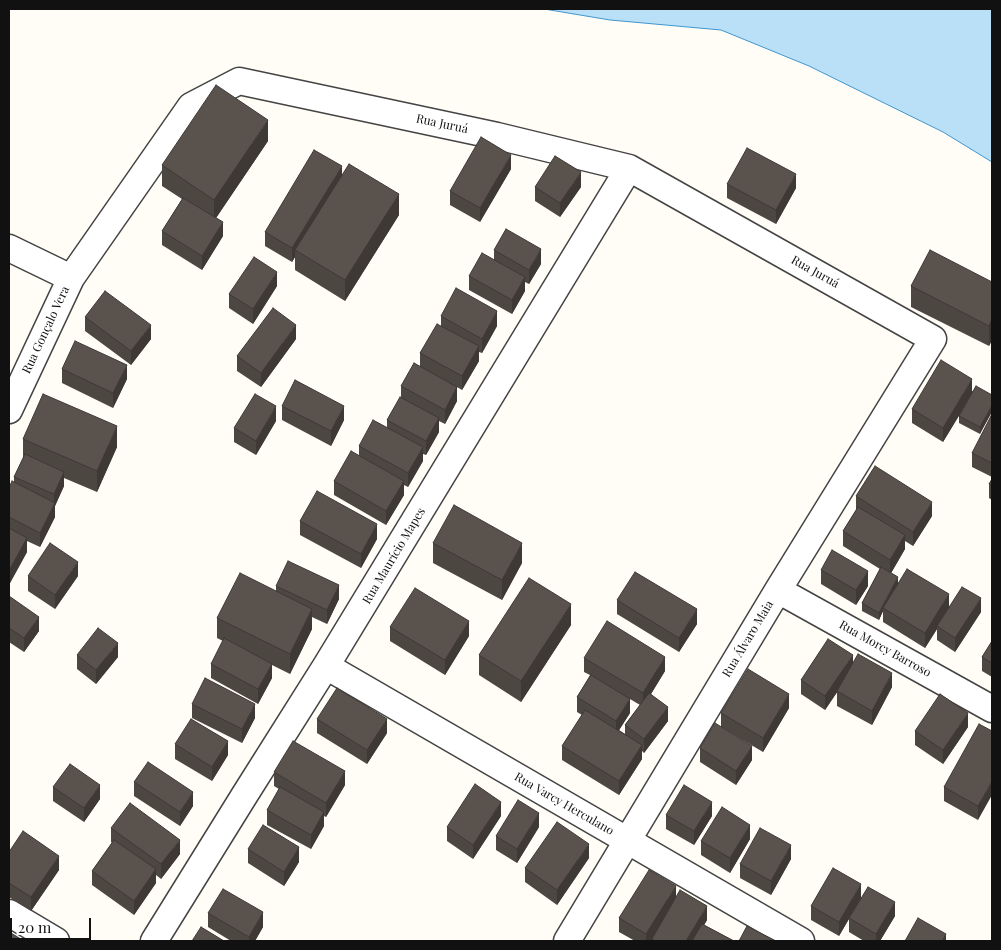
<!DOCTYPE html>
<meta charset="utf-8">
<style>
body{margin:0}
#map{position:relative;width:1001px;height:950px;overflow:hidden;background:#fffdf5;font-family:"Playfair Display",serif}
canvas{display:block}
.frame{position:absolute;inset:0;border:10px solid #111;pointer-events:none}
.scale{position:absolute;left:10px;top:918px;width:81px;height:22px;box-sizing:border-box;border:2px solid #111;border-top:0;padding-left:6px;font-size:15px;line-height:18px;white-space:nowrap;color:#111;-webkit-text-stroke:4px #fff;paint-order:stroke}
</style>
<div id="map">
<canvas width="1001" height="950"></canvas>
<div class="frame"></div>
<div class="scale">20 m</div>
</div>
<script>
const context = document.querySelector('canvas').getContext('2d');
context.lineJoin = 'round';
function paint(path, color) { context.fillStyle = color; context.fill(path, 'evenodd'); }
const poly = rows => new Path2D(rows.map(r => 'M' + r).join(''));
function trace(path, color, width, dash) { context.strokeStyle = color; context.lineWidth = width; context.lineCap = dash ? 'butt' : 'round'; context.setLineDash(dash || []); context.stroke(path); }
function write(font, color, halo, rows, align = 'center') {
  context.font = font + ' "Playfair Display",serif'; context.lineWidth = 5; context.setLineDash([]); context.textBaseline = 'middle'; context.strokeStyle = halo; context.fillStyle = color; for (const [text, x, y, turn = 0] of rows) {
    context.save(); context.translate(x, y); context.rotate((+turn || 0) * Math.PI / 180); context.textAlign = isNaN(turn) ? turn : align; if (halo) context.strokeText(text, 0, 0); context.fillText(text, 0, 0); context.restore();
  }
}
const water = poly([
 [544,9,992,9,992,162,943,132,809,66,721,30,610,20,544,9]
]);
const minor = poly([
 [9,248,71,278],
 [9,410,71,278,191,106,239,81,497,136,629,168,933,339,778,590,567,941],
 [778,590,992,709],
 [326,666,801,941],
 [9,913,56,941],
 [154,941,244,796,326,666,629,168]
]);
const wall = poly([
 [268,141,216,218,223,236,202,270,162,245,162,231,182,199,162,186,162,165],
 [511,169,480,222,450,205,450,191],
 [342,175,399,215,345,301,295,270,295,257,292,262,265,246,265,232],
 [727,184,796,188,776,224,727,198],
 [535,187,581,187,560,217,535,201],
 [494,250,541,264,529,284,525,282,525,291,512,314,469,290,469,276,494,260],
 [992,282,992,340,989,346,911,307,911,286],
 [277,286,253,324,229,308,229,294],
 [441,316,497,326,482,353,479,352,479,361,462,390,457,387,457,401,445,424,439,421,439,432,426,455,423,454,423,461,408,487,404,485,404,495,386,525,334,495,334,481,359,455,359,446,387,427,387,420,401,397,401,386,420,367,420,353,441,326],
 [85,317,151,339,131,365,85,331],
 [296,339,261,387,237,371,237,356],
 [62,369,127,379,113,408,62,383],
 [972,391,992,395,980,434,959,423,959,416,943,442,912,423,912,409],
 [282,406,344,420,331,446,282,420],
 [992,417,992,477,972,467,972,453],
 [276,421,256,455,234,442,234,428],
 [23,439,117,447,97,492,64,478,64,486,55,506,55,517,40,547,27,541,27,552,10,583,9,583,9,488,14,482,14,477,23,458],
 [992,479,992,500,989,498,989,484],
 [856,496,932,516,913,546,905,541,905,549,891,573,898,583,949,607,981,612,955,652,937,640,937,629,925,648,883,622,883,611,879,620,862,611,862,603,880,569,843,546,843,531,856,510],
 [300,521,377,539,361,568,300,535],
 [433,543,522,563,502,600,433,563],
 [821,570,868,586,856,605,821,584],
 [28,576,78,576,55,609,28,591],
 [276,586,339,599,327,624,312,617,312,629,290,674,272,665,272,678,258,704,211,678,211,664,223,641,217,638,217,618,276,591],
 [9,596,39,631,24,652,9,642],
 [617,600,697,624,679,652,617,614],
 [571,625,521,702,479,675,479,655],
 [390,627,469,636,445,675,390,641],
 [992,641,992,677,982,671,982,657],
 [77,655,118,657,96,684,77,669],
 [584,658,665,671,651,694,668,721,644,753,642,751,642,759,619,795,562,760,562,746,582,715,577,712,577,697,590,675,584,672],
 [630,699,640,705,625,725,625,734,619,730,630,713],
 [853,664,892,687,872,725,837,706,837,692,825,710,801,694,801,680],
 [192,704,255,718,242,743,192,718],
 [789,708,763,752,721,727,721,713],
 [317,719,387,733,367,764,317,733],
 [968,727,943,764,915,745,915,731],
 [992,731,978,820,944,801,944,787],
 [175,744,228,755,212,781,175,759],
 [700,748,752,760,736,785,700,762],
 [274,772,345,785,326,817,324,816,324,826,311,849,267,825,267,810,279,789,274,786],
 [134,782,193,806,180,826,134,796],
 [53,787,100,799,84,822,53,801],
 [666,815,712,816,694,845,666,829],
 [501,816,473,859,447,841,447,827],
 [539,827,517,863,496,850,496,836],
 [111,828,180,854,161,879,156,875,156,883,134,915,92,885,92,871,112,843,111,842],
 [750,839,730,873,701,855,701,841],
 [248,849,299,862,284,886,248,863],
 [9,852,59,870,31,911,9,897],
 [589,858,557,905,525,882,525,868],
 [791,859,771,895,740,878,740,864],
 [676,897,707,920,704,925,734,941,652,941,652,940,651,941,635,941,619,932,619,918],
 [861,898,895,916,880,941,864,941,849,932,849,919,839,936,811,920,811,906],
 [208,913,263,927,255,941,231,941,208,927]
]);
const shadedWall = poly([
 [268,120,268,141,214,221,214,200],
 [511,155,511,169,480,222,480,208],
 [342,166,342,180,295,250,295,257,292,262,292,248],
 [581,172,581,187,560,217,560,203],
 [796,174,796,188,776,224,776,210],
 [399,194,399,215,345,301,345,280],
 [223,222,223,236,202,270,202,256],
 [541,249,541,264,529,284,529,270],
 [277,272,277,286,253,324,253,309],
 [525,277,525,291,512,314,512,300],
 [497,311,497,326,482,353,482,339],
 [992,319,992,340,989,346,989,326],
 [151,325,151,339,131,365,131,351],
 [296,325,296,339,261,387,261,373],
 [479,346,479,361,462,390,462,376],
 [127,365,127,379,113,408,113,393],
 [972,379,972,393,943,442,943,428],
 [457,387,457,401,445,424,445,410],
 [992,405,992,412,980,434,980,427],
 [276,406,276,421,256,455,256,441],
 [344,406,344,420,331,446,331,431],
 [439,418,439,432,426,455,426,441],
 [117,426,117,447,97,492,97,471],
 [423,447,423,461,408,487,408,473],
 [64,472,64,486,55,506,55,517,40,547,40,533,54,505,54,494],
 [404,481,404,495,386,525,386,511],
 [932,502,932,516,913,546,913,532],
 [377,524,377,539,361,568,361,554],
 [905,535,905,549,890,575,890,560],
 [27,538,27,552,10,583,10,569],
 [522,543,522,563,502,600,502,580],
 [78,562,78,576,55,609,55,595],
 [868,571,868,586,856,605,856,590],
 [898,577,898,584,883,608,883,611,879,620,879,613],
 [339,585,339,599,327,624,327,610],
 [949,594,949,609,937,626,937,629,925,648,925,633],
 [981,598,981,612,955,652,955,638],
 [571,604,571,625,521,702,521,681],
 [312,609,312,629,290,674,290,654],
 [697,609,697,624,679,652,679,638],
 [39,617,39,631,24,652,24,638],
 [469,621,469,636,445,675,445,660],
 [118,643,118,657,96,684,96,670],
 [853,655,853,669,825,710,825,696],
 [665,657,665,671,643,707,643,693],
 [272,664,272,678,258,704,258,689],
 [892,673,892,687,872,725,872,711],
 [789,694,789,708,763,752,763,738],
 [630,699,630,713,616,735,616,721],
 [255,704,255,718,242,743,242,729],
 [668,707,668,721,644,753,644,739],
 [968,713,968,727,943,764,943,750],
 [387,719,387,733,367,764,367,750],
 [228,741,228,755,212,781,212,767],
 [642,745,642,759,619,795,619,781],
 [752,746,752,760,736,785,736,771],
 [345,771,345,785,326,817,326,803],
 [992,781,992,795,978,820,978,806],
 [100,785,100,799,84,822,84,808],
 [193,792,193,806,180,826,180,812],
 [501,802,501,816,473,859,473,845],
 [712,802,712,816,694,845,694,831],
 [324,812,324,826,311,849,311,835],
 [539,813,539,827,517,863,517,849],
 [750,825,750,839,730,873,730,858],
 [180,840,180,854,161,879,161,864],
 [589,844,589,858,557,905,557,890],
 [791,845,791,859,771,895,771,881],
 [299,847,299,862,284,886,284,872],
 [59,856,59,870,31,911,31,897],
 [156,869,156,883,134,915,134,901],
 [861,884,861,898,839,936,839,922],
 [676,886,676,901,651,941,646,941,646,934],
 [895,902,895,916,880,941,876,941,876,934],
 [707,906,707,920,695,941,686,941],
 [263,912,263,927,255,941,249,941,249,937],
 [946,934,946,941,942,941]
]);
const building = poly([
 [216,85,268,120,214,200,162,165,216,85],
 [481,137,511,155,480,208,450,191,481,137],
 [747,148,796,174,776,210,727,184,747,148],
 [314,150,342,166,292,248,265,232,314,150],
 [555,156,581,172,560,203,535,187,555,156],
 [349,164,399,194,345,280,295,250,349,164],
 [183,198,223,222,202,256,162,231,183,198],
 [506,229,541,249,529,270,494,250,506,229],
 [930,250,992,282,992,319,989,326,911,286,930,250],
 [482,253,525,277,512,300,469,276,482,253],
 [254,257,277,272,253,309,229,294,254,257],
 [456,288,497,311,482,339,441,316,456,288],
 [105,291,151,325,131,351,85,317,105,291],
 [273,308,296,325,261,373,237,356,273,308],
 [437,324,479,346,462,376,420,353,437,324],
 [75,341,127,365,113,393,62,369,75,341],
 [941,360,972,379,943,428,912,409,941,360],
 [414,363,457,387,445,410,401,386,414,363],
 [295,380,344,406,331,431,282,406,295,380],
 [976,386,992,395,992,405,980,427,959,416,976,386],
 [43,394,117,426,97,471,23,439,43,394],
 [255,394,276,406,256,441,234,428,255,394],
 [400,397,439,418,426,441,387,420,400,397],
 [991,416,992,417,992,463,972,453,991,416],
 [373,420,423,447,408,473,359,446,373,420],
 [351,451,404,481,386,511,334,481,351,451],
 [25,454,64,472,54,494,14,477,25,454],
 [875,466,932,502,913,532,856,496,875,466],
 [992,479,992,486,989,484,992,479],
 [12,481,55,503,40,533,9,517,9,488,12,481],
 [317,491,377,524,361,554,300,521,317,491],
 [454,505,522,543,502,580,433,543,454,505],
 [858,507,905,535,890,560,843,531,858,507],
 [9,528,27,538,10,569,9,568,9,528],
 [50,543,78,562,55,595,28,576,50,543],
 [832,550,868,571,856,590,821,570,832,550],
 [288,561,339,585,327,610,276,586,288,561],
 [881,567,898,577,879,613,862,603,881,567],
 [907,569,949,594,925,633,883,608,907,569],
 [635,572,697,609,679,638,617,600,635,572],
 [240,573,312,609,290,654,217,618,240,573],
 [529,578,571,604,521,681,479,655,529,578],
 [962,587,981,598,955,638,937,626,962,587],
 [415,588,469,621,445,660,390,627,415,588],
 [9,596,39,617,24,638,9,628,9,596],
 [607,621,665,657,643,693,584,658,607,621],
 [98,628,118,643,96,670,77,655,98,628],
 [224,638,272,664,258,689,211,664,224,638],
 [828,639,853,655,825,696,801,680,828,639],
 [992,641,992,663,982,657,992,641],
 [858,654,892,673,872,711,837,691,858,654],
 [748,669,789,694,763,738,721,713,748,669],
 [591,675,630,699,616,721,577,697,591,675],
 [205,678,255,704,242,729,192,704,205,678],
 [337,688,387,719,367,750,317,719,337,688],
 [649,693,668,707,644,739,625,725,649,693],
 [940,694,968,713,943,750,915,731,940,694],
 [585,710,642,745,619,781,562,746,585,710],
 [191,719,228,741,212,767,175,744,191,719],
 [715,723,752,746,736,771,700,748,715,723],
 [979,724,992,731,992,781,978,806,944,787,979,724],
 [293,741,345,771,326,803,274,772,293,741],
 [148,762,193,792,180,812,134,782,148,762],
 [70,764,100,785,84,808,53,787,70,764],
 [475,784,501,802,473,845,447,827,475,784],
 [684,785,712,802,694,831,666,815,684,785],
 [280,787,324,812,311,835,267,810,280,787],
 [518,800,539,813,517,849,496,836,518,800],
 [130,803,180,840,161,864,111,828,130,803],
 [722,807,750,825,730,858,701,841,722,807],
 [557,822,589,844,557,890,525,868,557,822],
 [263,825,299,847,284,872,248,849,263,825],
 [760,828,791,845,771,881,740,864,760,828],
 [23,831,59,856,31,897,9,883,9,852,23,831],
 [114,840,156,869,134,901,92,871,114,840],
 [833,868,861,884,839,922,811,906,833,868],
 [649,870,676,886,646,934,619,918,649,870],
 [868,887,895,902,876,934,849,918,868,887],
 [223,889,263,912,249,937,208,913,223,889],
 [680,890,707,906,686,941,655,941,652,939,680,890],
 [918,918,946,934,942,941,905,941,918,918],
 [702,924,734,941,692,941,702,924],
 [747,926,776,941,739,941,747,926],
 [201,927,224,941,192,941,201,927],
 [11,933,24,941,9,941,9,937,11,933]
]);
const streetNames = [
 ["Rua Juruá",442,124,12],
 ["Rua Juruá",815,272,29],
 ["Rua Gonçalo Vera",46,330,-65],
 ["Rua Maurício Mapes",394,556,-59],
 ["Rua Álvaro Maia",748,639,-59],
 ["Rua Morcy Barroso",885,649,29],
 ["Rua Varcy Herculano",564,804,30]
];
paint(water, '#b9e0f7');
trace(water, '#3f96cf', 1);
trace(minor, '#444', 29);
trace(minor, '#fff', 26);
paint(wall, '#4d4742');
paint(shadedWall, '#3f3936');
paint(building, '#5a524d');
trace(building, '#3f3936', 1);
write('12px', '#111', '#fff', streetNames);
</script>
